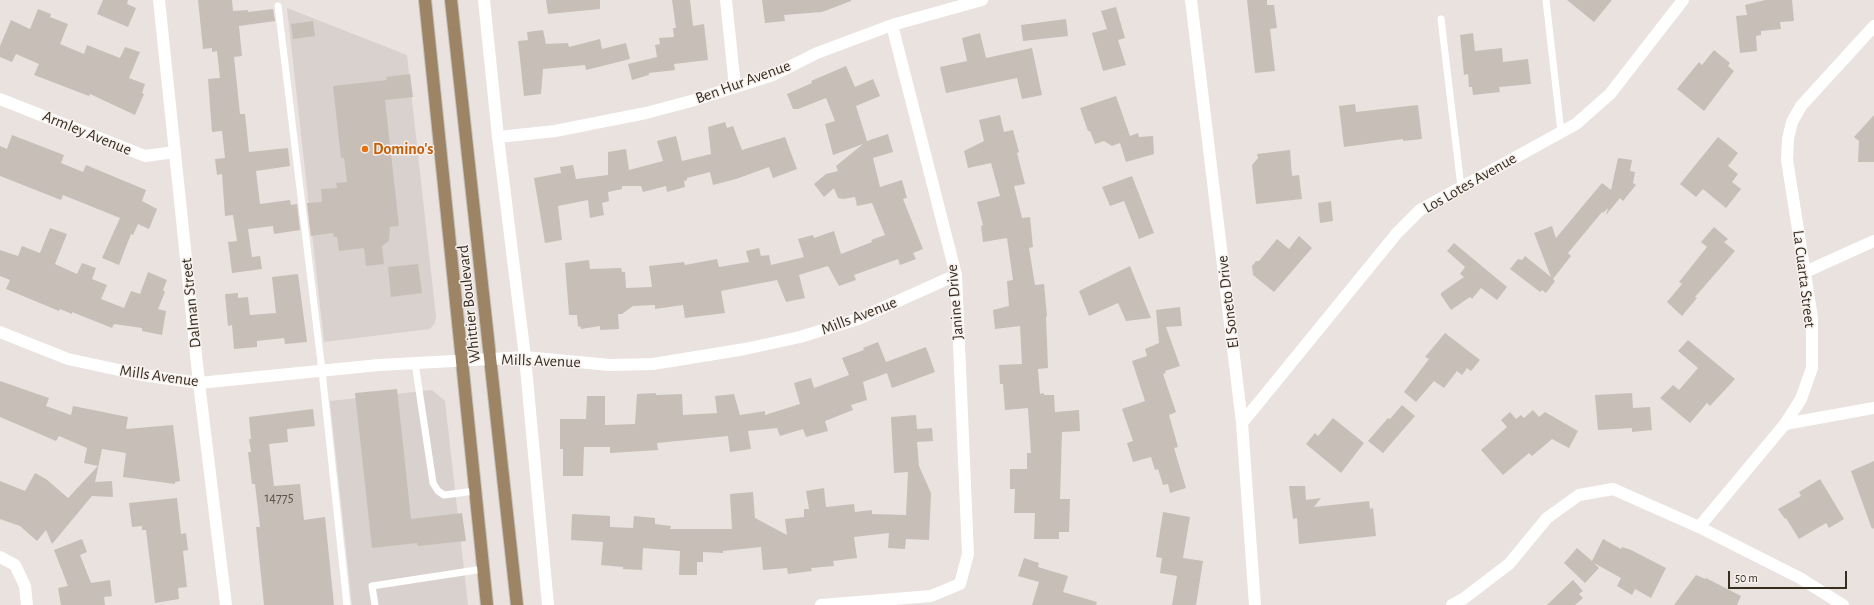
<!DOCTYPE html>
<style>
body{margin:0}
#map{position:relative;width:1874px;height:605px;overflow:hidden;background:#e9e2de;font-family:"Alegreya Sans",sans-serif}
canvas{display:block}
.scale{position:absolute;left:1728px;top:571px;width:119px;height:18px;box-sizing:border-box;border:2px solid #382e20;border-top:0;padding-left:5px;font-size:12px;line-height:14px;white-space:nowrap;color:#382e20;-webkit-text-stroke:3px #f6f1ee;paint-order:stroke}
</style>
<div id="map">
<canvas width="1874" height="605"></canvas>
<div class="scale">50 m</div>
</div>
<script>
const context = document.querySelector('canvas').getContext('2d');
context.lineJoin = 'round';
function paint(path, color) { context.fillStyle = color; context.fill(path, 'evenodd'); }
const poly = rows => new Path2D(rows.map(r => 'M' + r).join(''));
function trace(path, color, width, dash) { context.strokeStyle = color; context.lineWidth = width; context.lineCap = dash ? 'butt' : 'round'; context.setLineDash(dash || []); context.stroke(path); }
function write(font, color, halo, rows, align = 'center') {
  context.font = font + ' "Alegreya Sans",sans-serif'; context.lineWidth = 3; context.setLineDash([]); context.textBaseline = 'middle'; context.strokeStyle = halo; context.fillStyle = color; for (const [text, x, y, turn = 0] of rows) {
    context.save(); context.translate(x, y); context.rotate((+turn || 0) * Math.PI / 180); context.textAlign = isNaN(turn) ? turn : align; if (halo) context.strokeText(text, 0, 0); context.fillText(text, 0, 0); context.restore();
  }
}
const built = poly([
 [287,8,407,55,436,317,435,323,430,329,324,342],
 [432,390,445,401,468,605,352,605,330,401]
]);
const building = poly([
 [103,0,128,0,127,4,136,8,128,27,97,14],
 [198,0,232,0,233,11,248,10,248,12,273,9,275,21,239,26,242,56,234,57,240,114,245,114,249,152,288,148,290,166,256,171,260,204,290,200,291,205,297,204,300,230,274,234,273,226,248,229,252,257,260,256,262,269,232,273,228,242,237,241,233,215,225,216,222,174,217,175,215,159,225,158,222,131,212,132,208,79,220,78,217,51,212,52,212,48,203,49],
 [546,0,600,0,600,9,548,14],
 [672,0,690,0,693,26,704,24,708,60,674,64,675,70,649,73,649,75,632,80,628,64,657,57,655,45,660,44,659,38,674,37,673,28,676,28],
 [762,0,851,0,851,1,822,12,784,15,785,21,765,23],
 [1247,0,1267,0,1267,5,1274,5,1277,28,1270,29,1275,71,1255,73],
 [1567,0,1612,0,1594,22],
 [1765,0,1792,0,1794,21,1780,22,1781,29,1761,31,1761,35,1756,36,1757,51,1740,53,1736,16,1747,15,1745,5],
 [1116,7,1125,38,1118,40,1126,65,1103,71,1092,33,1107,29,1101,11],
 [38,9,51,14,50,17,68,24,60,44,84,54,87,45,120,58,125,47,140,52,129,78,145,84,142,93,144,94,135,115,90,94,89,96,34,75,39,64,16,54,12,62,0,57,0,46,11,20,30,29],
 [1066,19,1068,36,1023,41,1021,25],
 [313,21,315,36,293,39,291,24],
 [543,30,546,44,568,43,569,47,600,39,602,49,626,43,630,59,586,70,585,65,543,69,541,94,524,96,518,41,528,40,527,32],
 [980,33,986,58,1032,48,1042,95,1022,99,1017,78,946,93,940,67,967,61,962,38],
 [1473,33,1475,51,1502,48,1503,62,1528,59,1531,84,1499,87,1500,92,1473,95,1472,87,1469,87,1468,74,1464,75,1460,35],
 [1714,50,1730,63,1728,66,1734,71,1704,111,1677,89,1699,62,1702,65],
 [846,66,855,87,873,79,880,96,856,106,867,141,888,134,893,152,873,158,880,187,902,180,907,198,903,199,923,249,913,253,916,259,900,265,898,259,854,275,856,280,839,286,828,266,799,275,805,298,786,302,777,280,721,291,725,313,685,318,683,305,655,309,655,305,633,306,622,314,618,314,619,329,600,330,600,326,581,329,580,326,578,327,577,315,569,315,565,263,589,260,590,269,621,268,622,272,625,272,626,288,652,287,649,266,684,262,685,265,717,259,719,267,749,262,746,251,759,248,761,256,769,255,771,265,804,257,798,239,813,235,814,238,834,231,841,254,872,242,871,240,885,235,872,203,857,206,855,197,843,199,838,198,834,188,824,197,814,184,826,174,838,171,836,166,863,144,833,155,825,124,835,121,826,98,798,109,793,109,787,94,812,83,811,81],
 [410,74,413,97,385,100,399,226,390,227,389,241,382,246,384,264,366,266,364,248,339,251,337,237,334,237,333,233,311,236,310,229,307,203,322,202,321,189,337,188,336,183,347,182,344,158,341,158,333,86,387,80,386,77],
 [1116,96,1130,136,1138,133,1139,137,1153,136,1154,154,1126,162,1120,143,1112,146,1104,141,1095,144,1090,131,1088,131,1080,108],
 [1355,104,1356,112,1418,105,1422,139,1403,141,1403,139,1344,147,1339,106],
 [1000,115,1004,132,1013,130,1019,152,1017,153,1025,184,1014,186,1022,218,1030,217,1033,247,1029,248,1035,285,1044,284,1047,316,1046,317,1048,368,1038,369,1040,394,1044,393,1044,395,1054,395,1055,412,1079,410,1080,431,1062,432,1060,499,1070,499,1069,532,1059,532,1059,539,1034,539,1035,513,1014,513,1015,489,1010,489,1010,469,1027,469,1027,453,1031,453,1028,408,1005,410,1003,384,1000,384,999,365,1022,364,1020,326,995,329,993,310,1009,306,1007,281,1013,280,1007,238,983,242,981,226,983,225,977,202,1000,196,991,163,968,168,964,151,984,141,979,120],
 [1874,115,1874,162,1858,162,1859,141,1854,137],
 [725,122,727,128,733,126,742,150,785,137,797,169,773,178,769,167,736,179,713,185,710,172,687,178,687,180,684,181,685,187,667,192,666,186,643,192,641,186,622,186,622,189,608,192,609,201,602,203,604,215,590,218,588,200,558,206,562,240,545,243,534,178,561,173,560,167,573,165,576,179,608,175,608,152,626,149,629,170,663,161,657,141,676,136,682,161,711,154,708,127],
 [12,135,64,155,61,163,83,172,86,165,146,190,142,201,157,209,149,229,138,224,133,235,131,234,119,265,102,258,120,218,63,195,61,200,0,176,0,146,7,149],
 [1718,137,1738,153,1728,166,1738,174,1732,182,1741,189,1726,208,1703,189,1696,197,1680,184],
 [1290,150,1292,176,1299,175,1302,199,1256,204,1252,165,1258,158,1257,154],
 [1618,158,1632,160,1630,171,1635,172,1633,183,1636,185,1623,201,1620,198,1606,215,1608,208,1603,213,1602,212,1568,253,1571,256,1553,279,1555,281,1546,293,1542,290,1540,292,1510,269,1518,259,1522,260,1525,256,1551,277,1534,233,1552,226,1556,238,1602,183,1611,190],
 [1132,176,1154,233,1139,239,1124,201,1110,206,1102,187],
 [1331,201,1333,221,1320,223,1318,203],
 [1714,227,1728,239,1724,242,1735,251,1695,297,1697,298,1682,316,1667,302,1682,284,1679,282,1707,247,1701,242],
 [50,228,67,234,55,264,77,274,82,263,96,268,92,279,107,285,101,299,124,308,131,291,140,294,148,272,167,280,163,290,165,292,158,309,166,311,162,335,142,331,142,328,114,324,112,328,72,312,72,314,60,309,59,311,6,289,10,280,0,276,0,250,18,256,22,246,40,253],
 [1299,236,1312,248,1274,292,1253,275,1252,266,1256,261,1259,261,1277,239,1289,249],
 [1454,243,1507,287,1497,300,1481,288,1472,299,1470,297,1451,310,1441,295,1441,293,1464,277,1460,274,1465,267,1447,251],
 [418,264,422,293,391,297,388,267],
 [1130,266,1151,318,1126,321,1118,303,1089,316,1079,291],
 [298,274,307,342,285,344,284,338,257,341,257,347,234,349,232,325,228,326,225,294,238,293,238,298,248,297,250,315,276,313,272,277],
 [1180,307,1182,326,1166,327,1180,366,1165,371,1166,373,1163,374,1176,412,1169,415,1178,447,1174,448,1186,488,1170,493,1168,484,1163,485,1158,469,1155,470,1151,457,1133,462,1127,443,1133,441,1122,409,1145,401,1132,361,1147,356,1145,349,1159,343,1156,310],
 [1445,333,1480,360,1471,371,1467,368,1462,375,1457,371,1444,388,1434,381,1416,402,1404,392,1429,359,1425,357],
 [1688,340,1735,379,1710,406,1707,403,1690,423,1660,398,1673,385,1679,390,1698,368,1678,351],
 [878,342,886,362,926,347,935,372,892,388,887,373,863,382,867,400,851,405,853,410,825,421,828,431,806,437,803,429,780,436,777,428,748,431,751,449,730,452,728,436,657,443,658,450,610,453,610,447,584,447,583,476,563,476,563,449,560,449,560,419,586,419,587,396,605,396,605,425,635,424,637,394,656,393,656,395,682,394,683,415,717,413,715,396,734,394,740,415,765,411,765,415,800,404,794,383,811,378,814,388,849,375,842,358,864,350,863,348],
 [0,381,49,398,46,406,71,415,73,406,128,417,126,429,173,425,180,481,175,482,175,484,123,477,126,453,102,449,95,482,112,481,113,497,92,496,52,544,46,530,37,541,20,526,0,519,0,481,25,491,35,473,46,479,68,498,98,466,84,463,87,448,59,436,56,441,0,417],
 [397,389,411,519,462,513,466,541,418,546,417,543,372,548,355,393],
 [1632,393,1633,408,1650,407,1652,430,1632,432,1632,428,1598,430,1595,395],
 [1402,405,1415,416,1383,453,1368,441,1388,418,1390,419],
 [313,409,315,426,287,429,288,442,269,444,274,486,300,484,304,520,325,517,334,605,264,605,256,527,260,527,255,484,252,484,248,452,251,452,249,439,251,439,249,417],
 [1533,410,1539,417,1545,412,1578,431,1569,448,1552,439,1532,456,1529,453,1503,475,1481,450,1507,427,1501,420,1510,412,1516,419,1521,415,1524,418],
 [916,415,917,429,932,428,933,441,917,442,919,466,931,493,929,540,906,539,905,549,888,548,889,533,854,537,857,558,833,561,834,566,811,568,812,571,788,574,787,568,763,570,761,547,723,551,723,553,703,552,703,562,697,562,697,575,679,575,680,551,643,548,642,570,623,569,623,567,601,565,603,542,571,540,572,514,610,516,610,527,633,528,634,516,655,518,655,524,671,526,670,529,732,529,730,494,753,492,755,518,787,535,785,519,804,517,804,509,809,509,806,491,824,488,826,507,854,504,855,512,872,510,872,514,906,515,908,472,894,473,891,417],
 [1333,418,1364,443,1341,473,1306,444,1315,433,1318,436],
 [1874,461,1874,528,1872,529,1851,471],
 [1820,479,1844,519,1829,528,1826,523,1799,539,1786,518,1785,519,1778,509,1801,496,1799,492],
 [1289,486,1305,486,1306,500,1321,498,1314,507,1369,501,1370,509,1373,508,1376,536,1299,544,1297,518,1293,519],
 [177,498,181,534,186,533,188,550,183,551,187,587,178,588,179,599,155,603,146,530,142,530,142,526,132,527,129,503],
 [1163,512,1190,517,1183,558,1203,561,1196,605,1172,605,1177,576,1160,573,1162,558,1156,557],
 [82,539,87,552,80,555,91,583,110,580,112,596,104,597,105,605,61,605,58,588,68,586,54,550],
 [1603,539,1621,549,1622,547,1631,550,1666,568,1651,598,1635,589,1632,595,1617,586,1621,578,1594,563,1599,568,1585,583,1564,563,1577,548,1592,561],
 [1024,558,1039,563,1038,567,1068,576,1063,592,1097,602,1096,605,1032,605,1039,582,1018,576],
 [1696,575,1705,579,1706,578,1741,596,1737,605,1674,605],
 [1573,580,1583,591,1579,594,1583,598,1575,605,1547,605]
]);
const service = poly([
 [1546,0,1561,132],
 [278,6,322,371,347,605],
 [1441,19,1461,187],
 [415,363,433,483,438,491,444,495,475,491],
 [375,605,372,586,483,569]
]);
const minor = poly([
 [159,0,199,383,226,605],
 [484,0,498,137,525,357,548,605],
 [726,0,735,87],
 [1191,0,1242,423,1255,605],
 [0,99,145,156,175,152],
 [498,137,555,131,646,113,691,101,773,75,817,53,892,25,982,0],
 [1805,272,1874,241],
 [491,359,525,357,610,365,653,364,745,349,800,337,858,319,956,275],
 [1242,423,1397,233,1420,210,1576,124,1610,94,1683,0],
 [1785,424,1874,408],
 [0,557,15,565,25,586,27,605],
 [821,605,931,596,960,584,968,554,956,275,892,25],
 [1452,605,1463,599,1509,564,1547,518,1579,495,1613,489,1699,527]
]);
const tertiary = poly([
 [0,332,68,359,142,375,199,383,379,365,491,359],
 [1843,605,1800,578,1699,527,1785,424,1801,399,1812,368,1812,318,1787,160,1788,139,1792,122,1801,106,1874,26]
]);
const primary = poly([
 [425,0,487,605],
 [451,0,517,605]
]);
const markers = [
 [365,149,4,"#e8710a"]
];
const numberNames = [
 ["14775",279,498]
];
const streetNames = [
 ["Ben Hur Avenue",743,82,-20],
 ["Armley Avenue",87,133,22],
 ["Los Lotes Avenue",1470,183,-30],
 ["La Cuarta Street",1804,279,83],
 ["Janine Drive",955,302,-95],
 ["El Soneto Drive",1228,302,-97],
 ["Dalman Street",191,303,-96],
 ["Whittier Boulevard",469,304,-96],
 ["Mills Avenue",859,316,-21],
 ["Mills Avenue",541,361,2],
 ["Mills Avenue",159,376,8]
];
const foodNames = [
 ["Domino's",373,149]
];
paint(built, '#d9d1cd');
paint(building, '#c7beb7');
trace(primary, '#c3c0bc', 14);
trace(service, '#fff', 7);
trace(minor, '#fff', 12);
trace(tertiary, '#fff', 12);
trace(primary, '#9d8464', 12);
for (const [x, y, r, color] of markers) { const dot = new Path2D(); dot.arc(x, y, r, 0, 2 * Math.PI); context.fillStyle = color; context.fill(dot); trace(dot, '#f6f1ee', 1.5); }
write('14px', '#5c5246', null, numberNames);
write('16px', '#382e20', '#f6f1ee', streetNames);
write('bold 16px', '#c56008', '#f6f1ee', foodNames, 'left');
</script>
